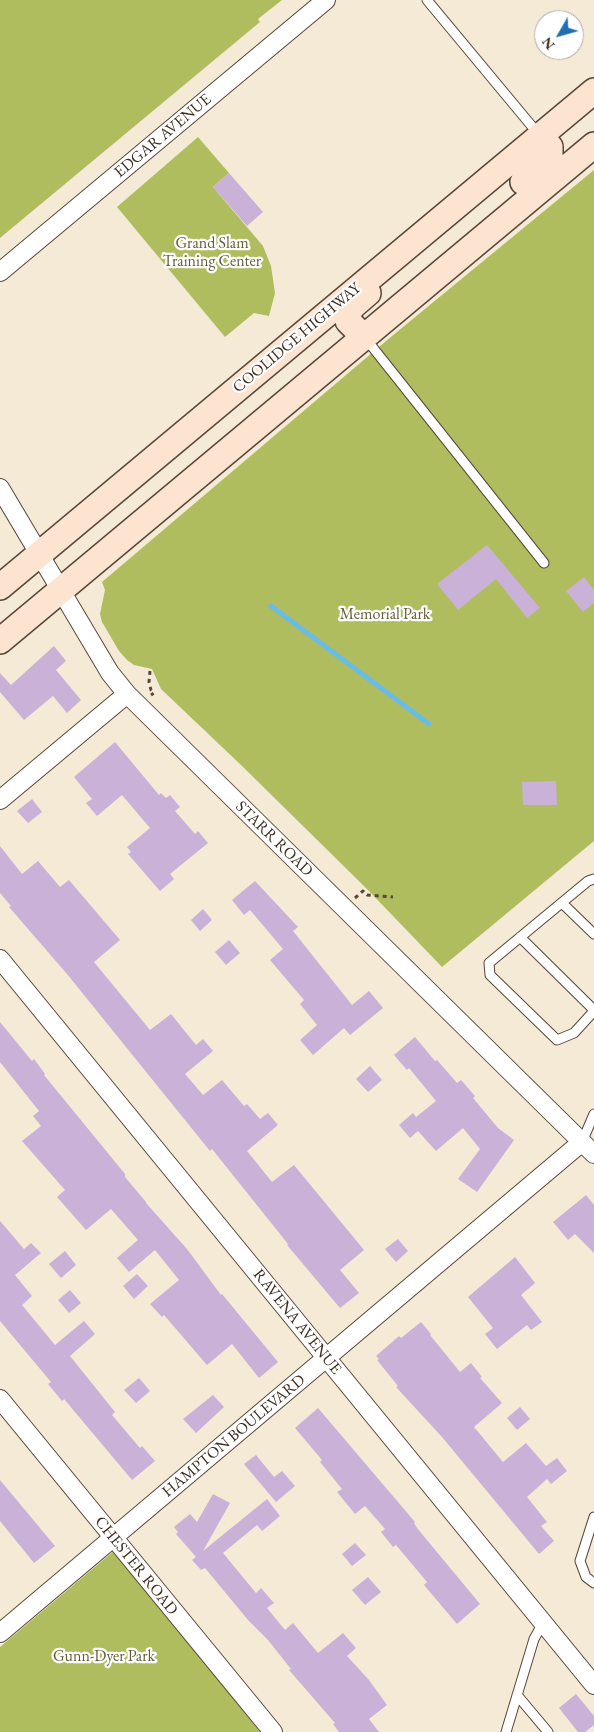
<!DOCTYPE html>
<style>
body{margin:0}
#map{position:relative;width:594px;height:1732px;overflow:hidden;background:#f5ead6;font-family:"EB Garamond",serif}
canvas{display:block}
.north{position:absolute;left:534px;top:10px;width:50px;height:50px;box-sizing:border-box;background:#fff;border:1px solid #b1aaa5;border-radius:50%;rotate:232deg;font-size:14px;font-weight:700;line-height:20px;text-align:center;color:#3b2a1e}
.north::after{content:'';display:block;margin:auto;width:18px;height:22px;background:#1f6fb2;clip-path:polygon(50% 0,100% 100%,50% 72%,0 100%)}
</style>
<div id="map">
<canvas width="594" height="1732"></canvas>
<div class="north">N</div>
</div>
<script>
const context = document.querySelector('canvas').getContext('2d');
context.lineJoin = 'round';
function paint(path, color) { context.fillStyle = color; context.fill(path, 'evenodd'); }
const poly = rows => new Path2D(rows.map(r => 'M' + r).join(''));
function trace(path, color, width, dash) { context.strokeStyle = color; context.lineWidth = width; context.lineCap = dash ? 'butt' : 'round'; context.setLineDash(dash || []); context.stroke(path); }
function write(font, color, halo, rows, align = 'center') {
  context.font = font + ' "EB Garamond",serif'; context.lineWidth = 4.5; context.setLineDash([]); context.textBaseline = 'middle'; context.strokeStyle = halo; context.fillStyle = color; for (const [text, x, y, turn = 0] of rows) {
    context.save(); context.translate(x, y); context.rotate((+turn || 0) * Math.PI / 180); context.textAlign = isNaN(turn) ? turn : align; if (halo) context.strokeText(text, 0, 0); context.fillText(text, 0, 0); context.restore();
  }
}
const green = poly([
 [0,0,282,0,258,19,260,22,0,238],
 [198,137,229,173,213,187,263,246,271,266,275,293,269,316,254,313,225,337,117,207],
 [594,170,594,841,442,967,368,890,241,765,161,689,152,669,134,665,127,660,119,651,102,622,100,614,105,590,102,582,386,341],
 [115,1550,260,1732,0,1732,0,1647]
]);
const stream = poly([
 [271,606,429,724]
]);
const building = poly([
 [229,173,263,212,247,226,213,187],
 [487,545,540,608,527,618,496,579,458,610,437,584],
 [584,577,594,590,594,603,583,612,566,591],
 [54,646,66,661,56,670,81,700,67,713,53,696,24,720,0,692,0,673,11,685],
 [115,742,159,795,161,793,166,798,170,795,180,807,175,811,195,834,198,831,208,843,170,874,174,879,160,891,128,854,131,852,127,847,150,828,122,795,97,816,86,803,92,799,74,777],
 [556,781,557,805,523,805,522,782],
 [32,799,42,812,28,823,17,811],
 [0,846,22,874,38,861,60,887,69,880,120,940,94,962,150,1030,171,1014,196,1045,203,1039,213,1051,185,1074,203,1095,222,1080,244,1106,247,1104,260,1119,268,1113,278,1125,247,1151,272,1182,294,1165,364,1250,340,1270,359,1293,340,1308,287,1245,288,1244,212,1149,210,1151,67,974,9,907,11,906,0,893],
 [255,881,298,927,293,931,352,1005,369,991,383,1008,350,1035,344,1028,313,1055,300,1040,317,1025,300,1004,304,1000,270,960,283,949,250,910,244,915,232,900],
 [203,909,212,920,200,931,191,920],
 [229,940,240,953,226,965,215,952],
 [0,1022,32,1061,34,1059,45,1074,44,1075,125,1174,125,1177,146,1202,146,1203,187,1249,221,1295,222,1294,278,1362,259,1378,232,1344,207,1365,164,1315,162,1317,150,1304,179,1280,155,1250,129,1272,117,1258,138,1240,111,1209,86,1230,57,1197,65,1190,22,1141,41,1126,33,1116,39,1111,0,1062],
 [415,1037,435,1061,437,1060,457,1083,461,1080,475,1096,473,1098,498,1128,514,1140,477,1192,458,1179,480,1149,463,1128,436,1151,418,1131,410,1138,399,1125,413,1113,416,1117,436,1101,409,1068,407,1070,394,1055],
 [370,1066,382,1080,368,1092,356,1079],
 [586,1195,594,1205,594,1253,575,1234,568,1240,553,1222],
 [0,1221,24,1249,31,1243,41,1253,15,1275,32,1296,22,1305,55,1345,84,1321,95,1334,70,1356,115,1412,112,1415,140,1448,142,1446,155,1461,132,1480,64,1399,62,1401,48,1384,51,1382,0,1321],
 [398,1239,408,1251,396,1262,385,1249],
 [65,1251,76,1265,61,1278,49,1264],
 [515,1257,535,1283,521,1295,542,1322,531,1330,527,1325,497,1349,485,1334,493,1328,468,1297],
 [137,1274,148,1286,134,1299,123,1286],
 [70,1290,81,1303,69,1313,58,1300],
 [421,1322,431,1334,430,1335,460,1372,471,1363,482,1377,480,1378,502,1403,474,1427,503,1462,526,1443,546,1466,557,1458,567,1471,551,1484,547,1479,527,1497,547,1522,541,1526,554,1541,539,1554,442,1437,396,1387,398,1386,377,1360,379,1359,376,1356,399,1336,401,1338],
 [139,1378,150,1391,136,1403,124,1390],
 [213,1395,224,1407,196,1433,183,1419],
 [520,1407,530,1419,517,1430,507,1418],
 [318,1408,415,1522,414,1523,417,1528,480,1604,457,1624,424,1585,427,1582,396,1545,393,1547,381,1532,385,1529,365,1506,355,1514,337,1492,342,1489,320,1462,322,1460,295,1428],
 [256,1455,274,1477,282,1471,295,1486,276,1502,244,1464],
 [0,1480,55,1546,34,1563,0,1521],
 [213,1494,230,1503,203,1551,267,1499,280,1516,262,1531,257,1525,223,1553,256,1593,261,1588,274,1603,267,1608,285,1630,293,1623,318,1653,343,1633,356,1648,347,1656,369,1680,387,1705,369,1719,379,1732,339,1732,333,1724,335,1723,289,1670,291,1669,268,1640,248,1620,205,1568,201,1570,192,1560,196,1557,176,1534,178,1532,174,1527,190,1514,197,1522],
 [355,1543,366,1555,352,1566,342,1554],
 [368,1577,381,1592,365,1605,352,1590],
 [576,1694,594,1716,594,1725,585,1732,578,1732,559,1708]
]);
const path = poly([
 [150,671,149,682,151,690,154,693,151,695],
 [355,898,363,891,367,895,393,897]
]);
const lane = poly([
 [427,0,540,136],
 [366,339,544,563],
 [594,879,588,881,489,963,490,975,557,1040,574,1033,594,1011],
 [562,903,594,934],
 [520,937,594,1010],
 [582,1142,594,1114],
 [594,1517,580,1561,586,1577,594,1583],
 [517,1695,548,1732],
 [506,1732,534,1639,543,1623]
]);
const street = poly([
 [0,272,326,0],
 [0,488,110,673,127,694,594,1154],
 [0,800,127,694],
 [0,959,594,1685],
 [0,1399,273,1732],
 [0,1633,582,1142]
]);
const secondary = poly([
 [523,182,547,162,550,158,550,147,540,136],
 [364,337,348,321,347,314,353,306,368,293],
 [0,587,594,91],
 [0,641,594,145]
]);
const streetNames = [
 ["EDGAR AVENUE",163,136,-40],
 ["COOLIDGE HIGHWAY",297,338,-40],
 ["STARR ROAD",274,839,44],
 ["RAVENA AVENUE",297,1322,51],
 ["HAMPTON BOULEVARD",234,1436,-40],
 ["CHESTER ROAD",136,1566,51]
];
const parkNames = [
 ["Grand Slam",212,244],
 ["Training Center",212,262],
 ["Memorial Park",385,615],
 ["Gunn-Dyer Park",104,1657]
];
paint(green, '#b0bd5f');
trace(stream, '#69bce5', 5);
paint(building, '#c9b1d8');
trace(lane, '#57473a', 11);
trace(street, '#57473a', 20);
trace(secondary, '#57473a', 28);
trace(path, '#57473a', 3, [4, 4]);
trace(lane, '#fff', 9);
trace(street, '#fff', 18);
trace(secondary, '#fde4d1', 25);
write('16px', '#3b2a1e', '#fff', streetNames);
write('16px', '#645d35', '#fff', parkNames);
</script>
